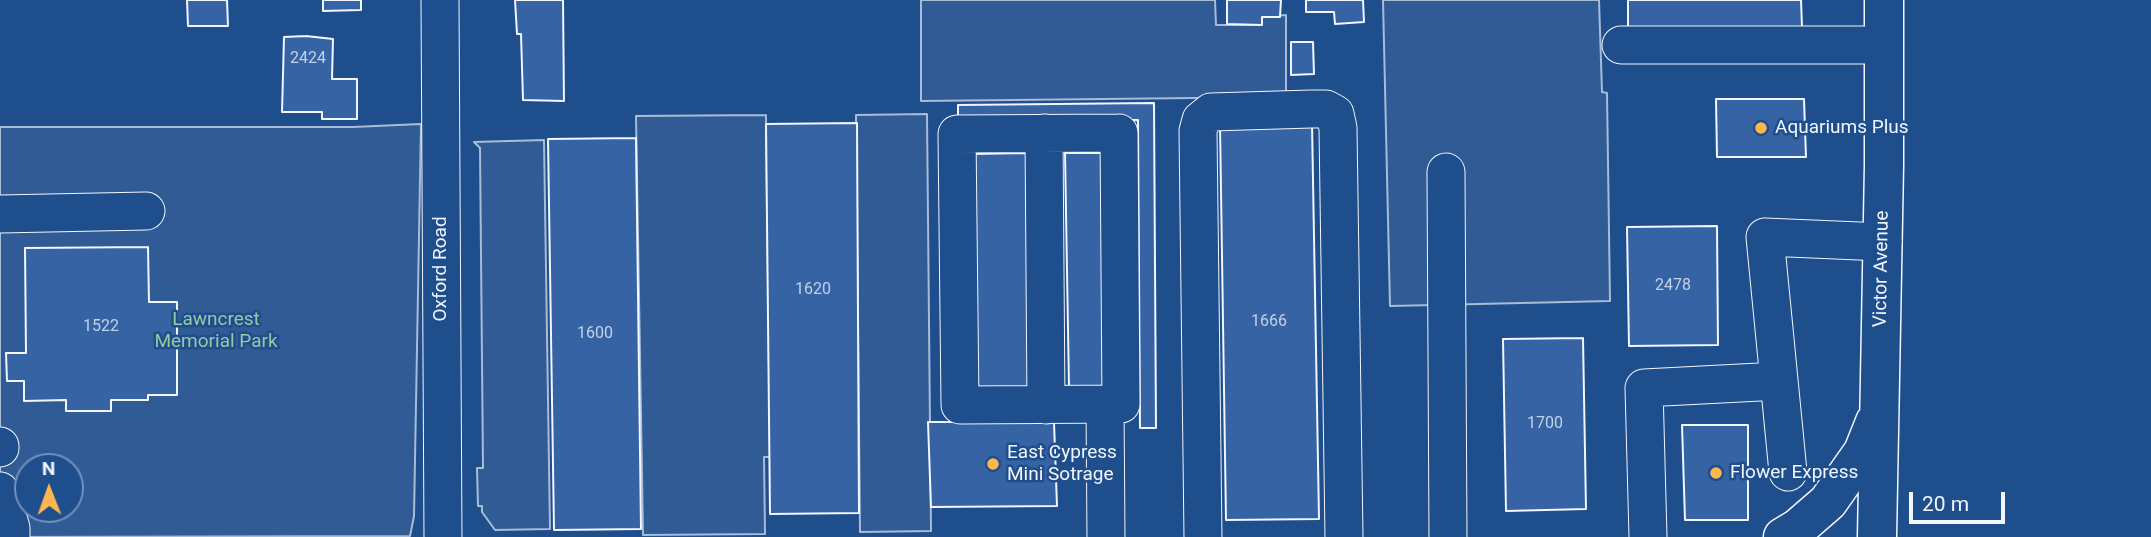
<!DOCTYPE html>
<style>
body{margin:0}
#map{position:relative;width:2151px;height:537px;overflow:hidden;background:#1f4e8c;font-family:Roboto,sans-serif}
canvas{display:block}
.north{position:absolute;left:14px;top:453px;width:70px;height:70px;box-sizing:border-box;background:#1f4e8c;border:2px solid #7391ba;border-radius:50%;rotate:359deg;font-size:19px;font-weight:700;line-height:28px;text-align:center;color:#f2f6ff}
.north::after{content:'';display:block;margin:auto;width:24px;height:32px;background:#ffb74d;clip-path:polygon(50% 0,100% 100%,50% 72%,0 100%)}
.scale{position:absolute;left:1909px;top:492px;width:96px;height:32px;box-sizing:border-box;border:4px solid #f2f6ff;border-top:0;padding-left:9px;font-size:21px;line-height:24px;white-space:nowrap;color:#f2f6ff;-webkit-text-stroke:5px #1f4e8c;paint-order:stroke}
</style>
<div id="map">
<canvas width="2151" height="537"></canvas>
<div class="north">N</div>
<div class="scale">20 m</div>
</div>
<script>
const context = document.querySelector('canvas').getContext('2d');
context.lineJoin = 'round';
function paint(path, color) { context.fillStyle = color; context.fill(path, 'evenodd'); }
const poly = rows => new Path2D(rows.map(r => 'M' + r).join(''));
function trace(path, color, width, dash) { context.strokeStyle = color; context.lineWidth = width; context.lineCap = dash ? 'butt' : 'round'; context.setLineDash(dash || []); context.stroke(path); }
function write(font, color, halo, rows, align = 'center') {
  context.font = font + ' Roboto,sans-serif'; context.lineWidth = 5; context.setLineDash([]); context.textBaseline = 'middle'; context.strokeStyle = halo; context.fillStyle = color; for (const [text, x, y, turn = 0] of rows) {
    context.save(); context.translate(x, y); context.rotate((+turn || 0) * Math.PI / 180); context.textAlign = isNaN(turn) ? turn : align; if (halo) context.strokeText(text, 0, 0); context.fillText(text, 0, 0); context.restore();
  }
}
const built = poly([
 [921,0,1215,0,1216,25,1261,25,1262,17,1286,15,1286,97,921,101,921,0],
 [1383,0,1599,0,1602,92,1607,93,1610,301,1390,306,1383,0],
 [927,114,931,531,860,532,856,115,927,114],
 [766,115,770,457,764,457,765,534,643,535,636,116,766,115],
 [421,124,414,516,410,536,0,537,0,127,353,127,421,124],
 [28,467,70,467,70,509,28,509,28,467],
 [544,140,550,529,495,530,482,512,482,506,478,506,477,468,483,468,480,148,474,142,544,140]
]);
const building = poly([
 [187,0,227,0,228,26,188,26,187,0],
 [323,0,361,0,361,10,323,11,323,0],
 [515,0,563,0,564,101,523,100,521,34,517,34,515,0],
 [1227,0,1281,0,1280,17,1262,17,1262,25,1227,24,1227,0],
 [1306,0,1363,0,1364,22,1335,24,1334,12,1306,12,1306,0],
 [1628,0,1801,0,1802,27,1628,28,1628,0],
 [306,36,333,39,332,79,357,79,357,119,322,119,322,112,282,112,284,37,306,36],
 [1291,42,1313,42,1314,74,1291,75,1291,42],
 [1716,99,1804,99,1806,157,1717,157,1716,99],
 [1154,103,1156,428,1140,428,1138,120,958,121,958,105,1154,103],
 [857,123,859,513,770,514,766,124,857,123],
 [1312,123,1319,519,1226,520,1220,125,1312,123],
 [636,138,641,529,554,530,548,139,636,138],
 [1027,153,1031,387,977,388,973,154,1027,153],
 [1065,153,1104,153,1107,388,1069,388,1065,153],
 [1717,226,1718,345,1629,346,1627,227,1717,226],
 [148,247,149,302,177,302,177,395,148,395,148,400,111,400,111,411,66,411,66,400,24,401,24,381,7,381,6,353,26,353,25,248,148,247],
 [1583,338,1586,509,1506,511,1503,339,1583,338],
 [928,422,1054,422,1057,506,931,507,928,422],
 [1682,425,1748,425,1748,520,1685,520,1682,425]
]);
const minor = poly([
 [440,0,443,537],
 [1621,45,1884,45],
 [1044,133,1046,405],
 [1119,133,1121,404,960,405,957,134,1119,133],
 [1446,172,1448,537],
 [0,214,146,211],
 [1105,404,1106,537],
 [0,446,0,448],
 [1788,472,1765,237,1883,242],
 [0,491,11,528,11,537],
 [1203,537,1198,131,1201,120,1211,112,1311,109,1326,109,1335,114,1338,128,1344,537],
 [1648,537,1644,388,1779,381]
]);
const major = poly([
 [1783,537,1798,528,1828,502,1863,452,1875,422],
 [1877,537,1884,165,1884,0]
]);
const markers = [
 [1761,128,7,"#ffb74d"],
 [993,464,7,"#ffb74d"],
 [1716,473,7,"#ffb74d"]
];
const numberNames = [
 ["2424",308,59],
 ["2478",1673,286],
 ["1620",813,290],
 ["1666",1269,322],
 ["1522",101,327],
 ["1600",595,334],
 ["1700",1545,424]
];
const poiNames = [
 ["Aquariums Plus",1775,128],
 ["East Cypress",1007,453],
 ["Mini Sotrage",1007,475],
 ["Flower Express",1730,473]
];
const streetNames = [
 ["Oxford Road",441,269,-90],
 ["Victor Avenue",1882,269,-89]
];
const parkNames = [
 ["Lawncrest",216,320],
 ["Memorial Park",216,342]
];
paint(built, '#305b95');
trace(built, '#a8bbd7', 2);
paint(building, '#3563a3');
trace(building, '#f2f6ff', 2);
trace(minor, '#f2f6ff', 39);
trace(major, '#f2f6ff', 41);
trace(minor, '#1f4e8c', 37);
trace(major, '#1f4e8c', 38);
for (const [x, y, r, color] of markers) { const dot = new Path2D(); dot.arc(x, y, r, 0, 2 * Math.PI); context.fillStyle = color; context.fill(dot); trace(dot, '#1f4e8c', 2.5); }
write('16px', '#c3d1e8', null, numberNames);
write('19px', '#f2f6ff', '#1f4e8c', poiNames, 'left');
write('19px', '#f2f6ff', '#1f4e8c', streetNames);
write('19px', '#97c8a6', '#1f4e8c', parkNames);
</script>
